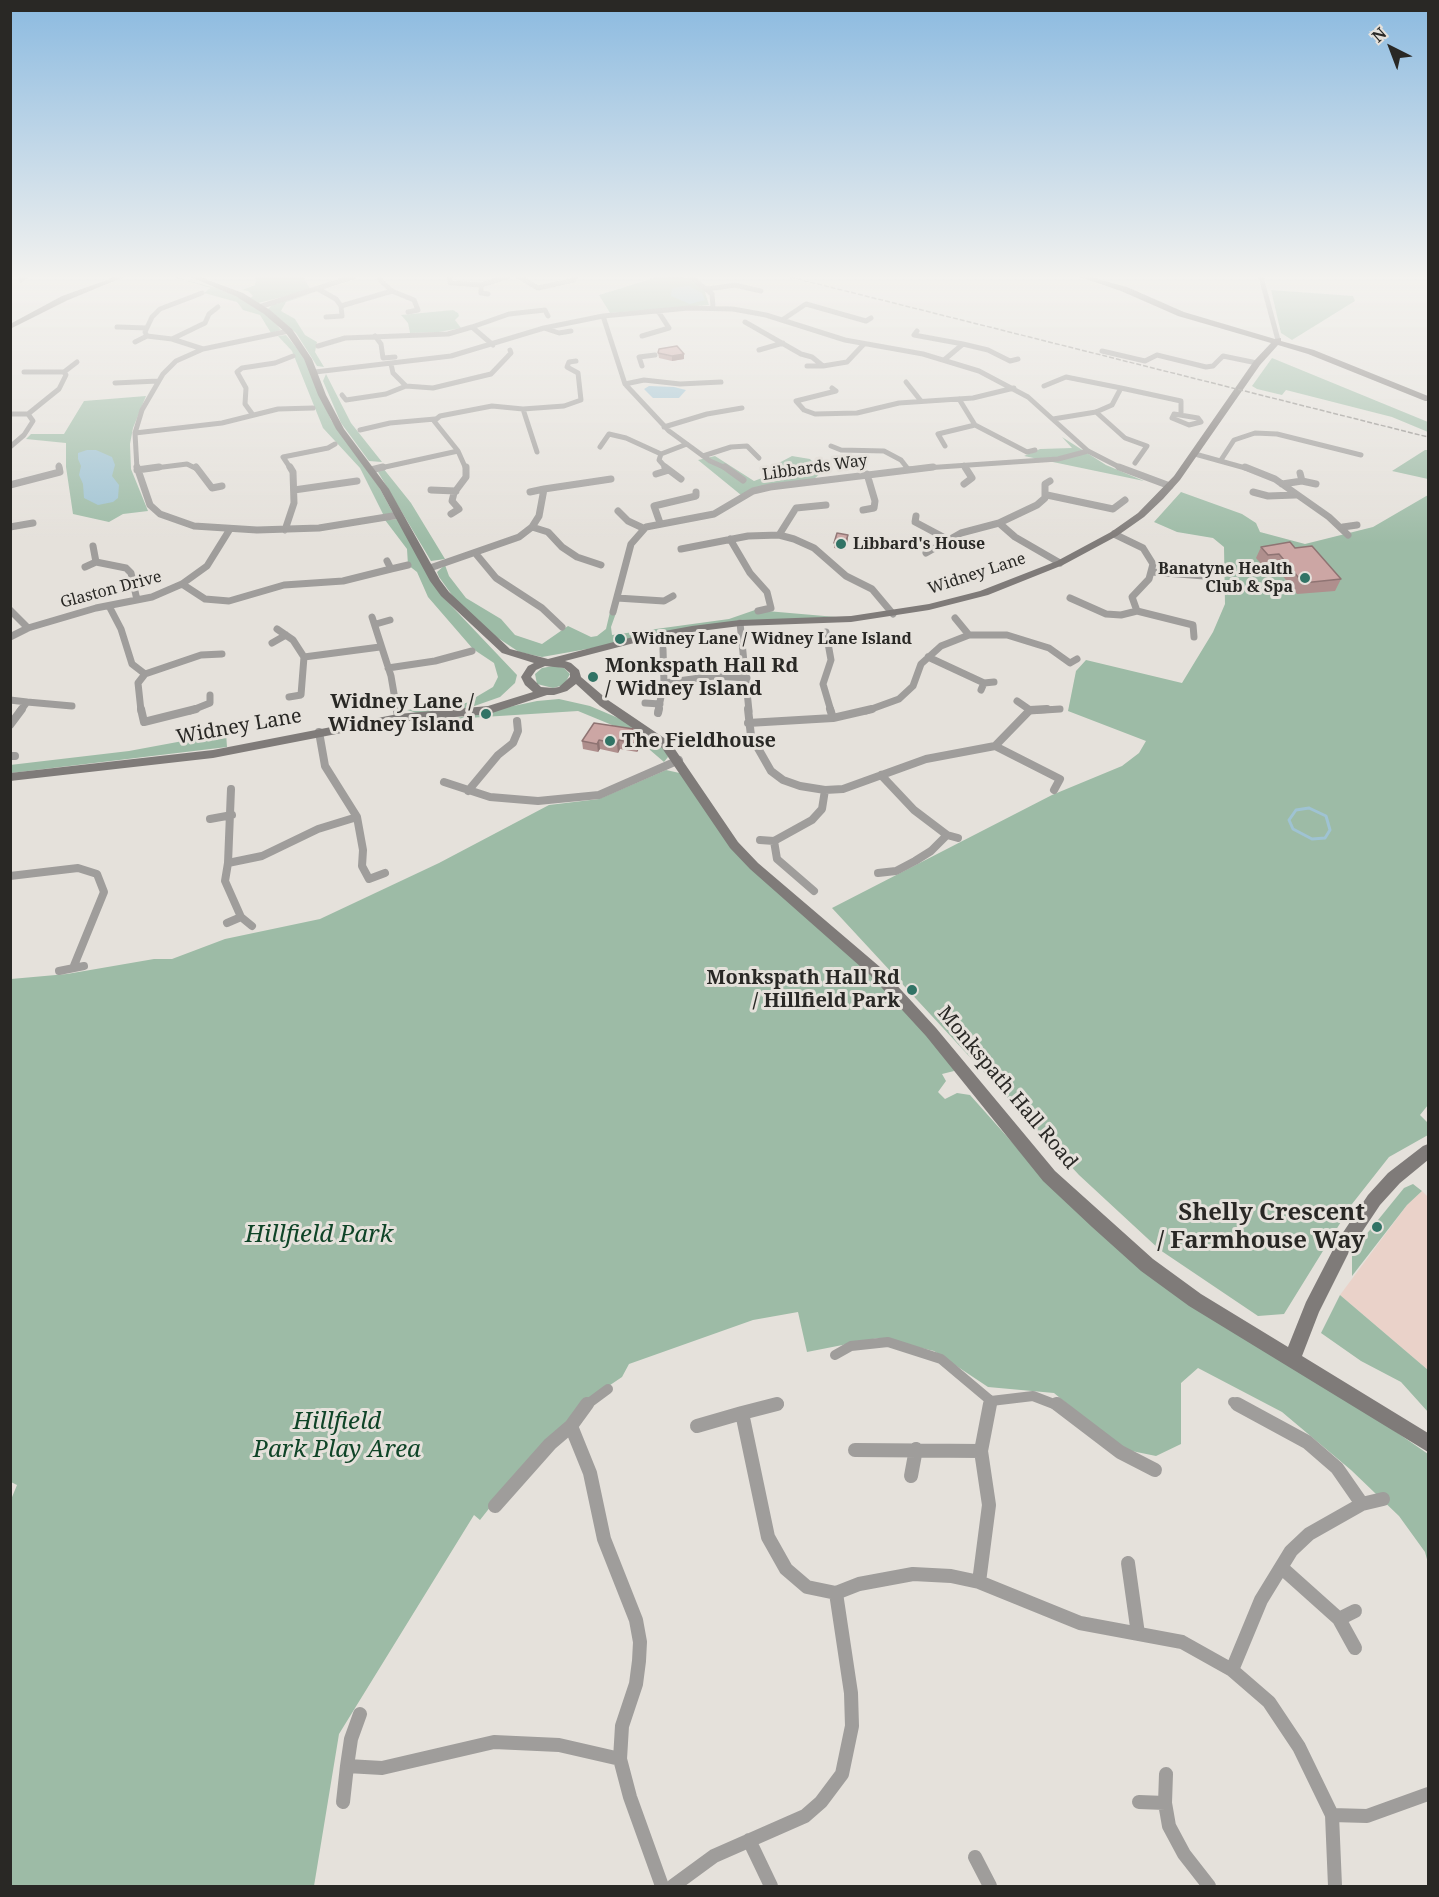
<!DOCTYPE html>
<style>
body{margin:0}
#map{position:relative;width:1439px;height:1897px;overflow:hidden;background:#e5e1db;font-family:"Noto Serif",serif}
canvas{display:block}
.frame{position:absolute;inset:0;border:12px solid #292825;pointer-events:none}
.north{position:absolute;left:1361px;top:18px;width:60px;height:60px;-webkit-text-stroke:4px #e5e1db;paint-order:stroke;rotate:318deg;font-size:16px;font-weight:700;line-height:24px;text-align:center;color:#292825}
.north::after{content:'';display:block;margin:auto;width:21px;height:27px;background:#292825;clip-path:polygon(50% 0,100% 100%,50% 72%,0 100%)}
</style>
<div id="map">
<canvas width="1439" height="1897"></canvas>
<div class="frame"></div>
<div class="north">N</div>
</div>
<script>
const context = document.querySelector('canvas').getContext('2d');
context.lineJoin = 'round';
function paint(path, color) { context.fillStyle = color; context.fill(path, 'evenodd'); }
const poly = rows => new Path2D(rows.map(r => 'M' + r).join(''));
function trace(path, color, width, dash) { context.strokeStyle = color; context.lineWidth = width; context.lineCap = dash ? 'butt' : 'round'; context.setLineDash(dash || []); context.stroke(path); }
function write(font, color, halo, rows, align = 'center') {
  context.font = font + ' "Noto Serif",serif'; context.lineWidth = 6; context.setLineDash([]); context.textBaseline = 'middle'; context.strokeStyle = halo; context.fillStyle = color; for (const [text, x, y, turn = 0] of rows) {
    context.save(); context.translate(x, y); context.rotate((+turn || 0) * Math.PI / 180); context.textAlign = isNaN(turn) ? turn : align; if (halo) context.strokeText(text, 0, 0); context.fillText(text, 0, 0); context.restore();
  }
}
const commercial = poly([
 [1422,1191,1428,1197,1428,1370,1340,1295,1407,1205]
]);
const green = poly([
 [174,277,217,288,244,300,271,318,281,330,271,333,260,315,243,310,237,302,204,293,210,288],
 [256,277,303,277,311,290,258,303,250,298,253,296,248,291,242,290,255,285],
 [657,277,687,278,704,289,709,305,610,313,599,295],
 [1271,290,1353,296,1355,301,1292,340,1281,333],
 [313,293,286,302,281,311,295,319,305,335,317,342,315,352,324,367,317,366,296,333,268,309,272,305],
 [453,310,458,313,459,316,455,320,461,328,439,332,410,333,408,323,401,315],
 [286,335,304,357,331,420,379,487,393,513,384,516,360,468,323,428,292,351,278,336],
 [1272,358,1428,422,1428,432,1392,417,1286,390,1282,395,1257,389,1252,386],
 [326,374,351,423,382,462,369,461,341,423,323,381],
 [146,396,133,428,130,444,131,469,148,511,123,514,109,522,73,514,66,467,66,443,26,439,31,434,64,434,84,401],
 [1062,437,1106,465,1144,481,1024,456,1040,449,1072,448],
 [1425,450,1428,450,1428,479,1392,471],
 [715,456,754,481,770,475,776,469,775,465,792,456,810,459,822,472,814,479,741,495,698,460],
 [383,468,411,503,445,559,431,561,378,472],
 [1181,492,1242,514,1256,523,1260,532,1305,544,1373,527,1428,495,1428,1105,1420,1115,1428,1123,1428,1135,1389,1157,1352,1204,1284,1314,1258,1316,1160,1250,1079,1175,832,908,1052,795,1122,766,1139,753,1146,741,1068,711,1076,671,1086,660,1182,683,1213,632,1225,604,1224,547,1213,538,1177,532,1154,522],
 [398,519,442,596,517,675,515,683,500,697,466,709,417,713,407,710,466,703,493,687,498,677,494,663,473,649,428,597,417,572,408,565,407,549,385,520],
 [445,565,449,576,466,598,501,619,515,635,542,644,568,626,591,637,597,636,606,629,610,612,616,613,611,627,612,635,729,619,755,610,836,617,739,622,542,657,519,652,489,632,457,602,439,577,437,572],
 [553,666,564,668,570,674,564,685,553,688,537,684,535,674,542,668],
 [559,699,590,706,630,723,652,738,667,753,668,757,664,762,629,732,578,711,452,719,537,701],
 [226,733,227,747,11,773,10,765,129,751],
 [666,770,684,774,732,847,871,973,952,1064,954,1071,942,1074,946,1081,938,1092,945,1099,957,1093,970,1095,1043,1177,1080,1213,1428,1454,1428,1563,1425,1552,1399,1516,1351,1470,1282,1412,1198,1368,1181,1383,1181,1444,1156,1456,1122,1449,1054,1393,988,1387,934,1351,878,1338,807,1352,798,1312,753,1320,629,1364,622,1377,579,1406,567,1422,513,1478,480,1520,474,1515,339,1734,314,1886,11,1886,10,1502,17,1485,11,1482,11,979,67,974,154,959,172,959,225,939,320,919,439,863,549,805,599,799],
 [1413,1184,1422,1191,1407,1205,1352,1276,1352,1252,1404,1188],
 [1340,1295,1428,1370,1428,1412,1401,1382,1361,1361,1321,1333]
]);
const water = poly([
 [689,286,702,293,705,300,690,304,671,296,672,288],
 [649,386,674,387,686,390,679,398,653,398,644,389],
 [87,450,96,450,112,457,115,465,112,476,119,485,118,498,113,502,98,505,84,498,83,484,79,475,81,466,78,459,78,453]
]);
const stream = poly([
 [1309,808,1326,816,1330,830,1325,838,1312,839,1293,829,1289,820,1296,810,1309,808]
]);
const streetFar4 = poly([
 [519,277,538,288,574,280,575,277],
 [691,277,712,294,713,307],
 [1261,277,1278,340],
 [450,279,450,283,481,285,507,277],
 [21,280,25,277],
 [380,280,392,291],
 [481,285,481,293,488,294],
 [318,289,336,299,341,306,342,316,326,317],
 [707,289,735,285,761,291],
 [202,293,160,309,152,317,145,332,147,336,172,339,203,349],
 [341,306,392,291,414,300,418,310,408,312],
 [259,307,353,277],
 [603,316,625,384,669,431,710,461,728,469],
 [782,320,806,304,866,321,871,318],
 [745,322,801,354,812,357,823,366,847,362,864,344],
 [117,327,147,328],
 [472,327,509,314,545,310,548,316],
 [544,328,559,333,571,331],
 [917,331,914,335,963,344,944,360],
 [375,336,381,344,383,358,395,357],
 [642,336,669,328,658,311],
 [172,339,205,323,209,314,218,307],
 [135,342,147,336],
 [963,344,988,350,1010,361,1018,359],
 [318,346,345,338,448,334,472,327,493,345],
 [759,350,783,343],
 [1102,351,1145,361,1157,355,1206,367,1213,366,1223,356,1257,363],
 [391,364,393,373,406,386,433,388,491,374,511,353,510,350],
 [642,366,639,357,655,355],
 [807,366,823,366],
 [24,372,64,372,66,375,59,389,28,414],
 [64,372,77,362],
 [315,372,451,356,544,328,603,316,689,308,733,309,766,315,845,340,923,354,979,371,1028,397,1088,451,1123,469],
 [906,382,921,401],
 [115,383,158,381],
 [625,384,644,380,680,384,721,382],
 [1044,386,1066,377,1121,388,1112,405,1096,412,1053,419],
 [832,388,836,391,796,401,804,410,815,414,857,413,899,403,973,398,1014,388],
 [1121,388,1181,401,1181,414],
 [342,395,346,400,386,394,406,386],
 [523,409,537,452],
 [1096,412,1125,438,1147,446,1135,463],
 [10,414,28,414,33,421,24,435,10,447],
 [1174,414,1198,418,1201,422,1189,425,1172,418,1174,414],
 [253,415,245,404,246,388,237,372,242,368,275,363,293,356],
 [975,425,1027,452,1035,450],
 [664,427,707,414,742,408],
 [360,430,390,423,435,419],
 [135,433,222,423,278,409,313,408],
 [831,446,841,450,884,451,901,460,908,469],
 [945,446,938,434,975,425,959,399],
 [600,447,609,434,626,438,661,454,687,444],
 [458,451,466,469],
 [661,454,659,460,667,469],
 [1195,454,1249,469],
 [703,456,731,447,747,446,759,458],
 [1221,460,1234,440,1255,433,1277,434,1361,455],
 [59,465,60,469],
 [964,465,966,469],
 [137,469,135,433,142,410,163,374,176,361,203,349,289,331],
 [147,469,187,464,197,469],
 [291,469,283,457,328,448,335,444],
 [376,469,458,451,434,421,440,416,492,406,523,409,564,406,581,400,578,373,567,367,569,362,576,361],
 [910,469,1058,459,1088,451]
]);
const streetFar3 = poly([
 [137,467,150,505,160,514,194,526,257,530,319,528,399,515],
 [196,467,212,488,222,486],
 [665,467,681,479],
 [725,467,743,480],
 [1119,467,1170,486],
 [1245,467,1275,479,1329,517,1348,535],
 [137,470,159,467],
 [371,470,383,467],
 [656,474,669,470],
 [1050,481,1045,484,1045,498,1037,505,999,523,1015,537,1060,563],
 [1302,481,1316,484],
 [964,484,972,478,965,467],
 [1282,484,1302,481,1300,473],
 [10,485,60,472,59,467],
 [294,490,357,481],
 [431,490,456,491],
 [530,492,544,489],
 [1253,492,1268,496,1295,495],
 [1047,495,1113,509,1125,500],
 [863,510,874,508,875,501,867,474],
 [618,511,628,521,643,528],
 [451,514,459,509,452,501,454,493,466,477,466,467],
 [916,516,915,522,947,539],
 [660,523,654,506,696,496,696,492],
 [10,527,33,523],
 [532,527,548,532,562,547,577,557,601,565],
 [1343,527,1357,525],
 [285,530,294,503,293,472,290,467],
 [1114,534,1143,548,1153,564,1149,579,1132,597,1137,611,1193,625,1194,637],
 [779,535,796,508,826,505],
 [730,539,750,573,767,592,771,608,758,611],
 [93,546,96,562],
 [681,549,748,536,779,535,794,539,814,548,846,576,872,589,893,614],
 [926,553,961,533,999,523],
 [476,554,496,578,542,608,562,627],
 [85,567,96,562,126,568,131,573,137,600],
 [430,568,519,537,532,527,539,516,544,489,611,479],
 [391,569,408,565],
 [1152,572,1204,576,1209,571],
 [182,584,205,599,229,601,284,585,343,581,391,569,387,561],
 [617,598,664,601,673,596],
 [1070,598,1106,614,1121,615,1137,611],
 [109,606,121,629,132,664,145,674],
 [10,610,28,628],
 [613,612,631,544,646,527,714,514,753,491,770,487,933,467],
 [372,617,391,676,397,711],
 [955,618,969,635],
 [740,623,749,711],
 [376,624,390,620],
 [277,629,293,640,304,657],
 [826,632,831,660,823,684,831,711],
 [10,637,28,628,96,608,152,597,182,584,207,566,230,529],
 [272,643,286,635],
 [663,649,664,683,714,676,747,678],
 [928,657,984,683],
 [388,668,435,661,472,651],
 [981,690,984,683,994,682],
 [289,697,301,695,304,657,380,647],
 [10,700,27,702,20,711],
 [1017,701,1030,710],
 [27,702,72,706],
 [645,703,660,704],
 [141,711,138,683,145,674,201,655,222,654],
 [190,711,210,703,210,695],
 [658,711,664,683],
 [866,711,899,699,913,686,921,664,941,646,969,635,1007,635,1049,648,1070,663,1077,659],
 [1029,711,1060,709]
]);
const streetFar2 = poly([
 [141,709,144,722,196,709],
 [397,709,398,718],
 [748,709,751,736,771,771,783,780,800,786,825,790,843,789,926,759,995,746,1030,710,1047,709],
 [830,709,833,718],
 [658,713,659,709],
 [748,723,833,718,872,709],
 [10,725,22,709],
 [319,732,325,766,357,817,363,850,362,866,369,879,385,873],
 [995,746,1060,779,1054,790],
 [10,756,15,756],
 [881,775,914,810,947,835,958,838],
 [444,782,490,797,538,801,599,795,679,760],
 [468,791,498,755,513,743,518,731,517,721],
 [210,819,232,815],
 [760,840,774,841,812,820,822,809,825,790],
 [774,841,777,859,814,891],
 [228,863,231,789],
 [878,873,896,871,915,861,931,851,947,835],
 [10,876,78,868,97,874,104,892,73,968],
 [227,923,241,917],
 [252,926,241,917,225,881,228,863,262,856,318,829,357,817],
 [59,971,84,966]
]);
const streetFar1 = poly([
 [835,1355,851,1346,888,1342,941,1359,991,1401],
 [1233,1402,1240,1406],
 [585,1406,608,1389],
 [771,1406,779,1404],
 [990,1406,991,1401,1033,1396,1059,1406]
]);
const street = poly([
 [1057,1404,1120,1452,1155,1470],
 [1237,1404,1307,1442,1337,1468,1362,1504],
 [742,1413,777,1404],
 [571,1426,587,1404],
 [697,1426,742,1413,768,1537,786,1569,807,1587,836,1593,859,1584,913,1574,951,1576,979,1582,1080,1623,1182,1642,1232,1670,1269,1702,1299,1747,1332,1815,1335,1886],
 [855,1450,981,1451],
 [911,1476,916,1449],
 [495,1506,550,1444,571,1426,590,1473,604,1539,636,1620,640,1642,639,1661,636,1684,622,1726,620,1759,630,1797,662,1886],
 [1128,1563,1138,1634],
 [1282,1568,1339,1619,1355,1611],
 [979,1582,989,1505,981,1451,990,1404],
 [1339,1619,1355,1648],
 [1232,1670,1261,1600,1291,1551,1309,1534,1362,1504,1383,1499],
 [360,1714,351,1739,347,1766,382,1768,494,1742,559,1745,620,1759],
 [1166,1774,1165,1803,1169,1826,1184,1854,1209,1886],
 [343,1802,347,1766],
 [1139,1802,1165,1803],
 [1332,1815,1367,1816,1428,1794],
 [749,1840,771,1886],
 [975,1857,990,1886],
 [673,1886,714,1856,805,1816,821,1802,842,1774,852,1726,851,1693,836,1593]
]);
const secondary = poly([
 [115,277,124,277,68,300,10,329,10,324,62,296,115,277],
 [191,277,200,277,243,293,270,310,292,329,312,359,326,395,344,429,389,489,440,580,449,592,510,649,548,659,637,636,692,626,740,620,851,616,929,604,980,591,1057,561,1111,532,1138,513,1174,476,1254,361,1271,343,1178,316,1121,291,1080,277,1090,277,1127,287,1184,312,1275,339,1281,338,1281,341,1314,350,1428,396,1428,401,1425,401,1308,354,1278,345,1260,365,1180,480,1163,499,1144,517,1117,536,1063,565,988,595,929,610,851,622,740,626,692,632,638,642,565,661,571,663,579,670,581,677,608,700,670,742,738,842,758,863,880,967,936,1028,1055,1171,1153,1259,1201,1294,1288,1347,1306,1302,1338,1240,1368,1195,1388,1173,1423,1146,1428,1144,1428,1160,1400,1183,1380,1205,1350,1250,1319,1312,1302,1356,1428,1433,1428,1452,1189,1306,1141,1271,1092,1227,1043,1181,926,1036,870,975,750,869,730,848,662,748,600,706,576,684,567,691,554,695,547,695,489,714,398,722,213,758,10,781,10,773,213,750,398,714,488,706,533,692,525,685,521,677,528,666,534,663,502,653,441,596,430,581,380,489,336,429,318,395,304,359,286,333,264,314,237,297,191,277],
 [545,666,564,668,570,673,570,677,559,687,553,688,541,687,531,677,536,670,545,666]
]);
const rail = poly([
 [790,277,1428,437]
]);
const wall = poly([
 [658,353,684,359,672,361,659,358],
 [848,535,848,540,845,550,834,548,834,543],
 [1261,547,1295,548,1341,579,1335,591,1297,594,1274,565,1263,566,1256,558],
 [634,734,641,736,642,744,637,752,620,749,618,753,600,749,598,752,583,749,582,741]
]);
const shadedWall = poly([
 [684,354,684,359,672,361,672,356],
 [641,736,642,744,637,752,637,744],
 [599,740,600,749,598,752,597,744],
 [619,740,620,749,618,753,617,744]
]);
const building = poly([
 [677,346,684,354,672,356,658,353,659,349,677,346],
 [837,533,848,535,845,544,834,543,837,533],
 [1290,542,1295,548,1312,546,1341,579,1303,583,1279,554,1268,555,1261,547,1290,542],
 [594,723,634,729,631,734,641,736,637,744,619,740,617,744,599,740,597,744,582,741,594,723]
]);
const markers = [
 [841,544,6,"#317365"],
 [1305,578,6,"#317365"],
 [620,639,6,"#317365"],
 [593,677,6,"#317365"],
 [486,714,6,"#317365"],
 [610,741,6,"#317365"],
 [912,990,6,"#317365"],
 [1377,1227,6,"#317365"]
];
const farStreetnames = [
 ["Libbards Way",815,468,-8],
 ["Widney Lane",977,574,-18],
 ["Glaston Drive",111,590,-15]
];
const farPoinames = [
 ["Libbard's House",853,544],
 ["Banatyne Health",1293,569,"right"],
 ["Club & Spa",1293,587,"right"],
 ["Widney Lane / Widney Lane Island",632,639]
];
const poiNames = [
 ["Monkspath Hall Rd",605,666],
 ["/ Widney Island",605,689],
 ["Widney Lane /",474,702,"right"],
 ["Widney Island",474,725,"right"],
 ["The Fieldhouse",622,741],
 ["Monkspath Hall Rd",900,978,"right"],
 ["/ Hillfield Park",900,1001,"right"]
];
const streetNames = [
 ["Widney Lane",239,727,-10],
 ["Monkspath Hall Road",1007,1088,50]
];
const nearPoinames = [
 ["Shelly Crescent",1365,1213],
 ["/ Farmhouse Way",1365,1241]
];
const nearParknames = [
 ["Hillfield Park",319,1235],
 ["Hillfield",337,1422],
 ["Park Play Area",337,1450]
];
paint(commercial, '#ead2c9');
paint(green, '#9dbba6');
paint(water, '#9fc3d3');
trace(stream, '#9fc3d3', 3);
trace(streetFar4, '#9f9d9b', 5);
trace(streetFar3, '#9f9d9b', 7);
trace(streetFar2, '#9f9d9b', 8);
trace(streetFar1, '#9f9d9b', 10);
trace(street, '#9f9d9b', 14);
paint(secondary, '#7f7b79');
trace(rail, '#8e8b87', 1.5, [5, 2]);
paint(wall, '#af8f8d');
paint(shadedWall, '#8f7473');
paint(building, '#cca6a4');
trace(building, '#8f7473', 1.5);
const sky = context.createLinearGradient(0, 0, 0, 543);
sky.addColorStop(0, '#8bbae0');
sky.addColorStop(0.51, '#f3f2ef');
sky.addColorStop(1, '#f3f2ef00');
context.fillStyle = sky;
context.fillRect(0, 0, 1439, 543);
for (const [x, y, r, color] of markers) { const dot = new Path2D(); dot.arc(x, y, r, 0, 2 * Math.PI); context.fillStyle = color; context.fill(dot); trace(dot, '#e5e1db', 2); }
write('16px', '#292825', '#e5e1db', farStreetnames);
write('bold 16px', '#292825', '#e5e1db', farPoinames, 'left');
write('bold 20px', '#292825', '#e5e1db', poiNames, 'left');
write('20px', '#292825', '#e5e1db', streetNames);
write('bold 24px', '#292825', '#e5e1db', nearPoinames, 'right');
write('italic 24px', '#0f4427', '#e5e1db', nearParknames);
</script>
